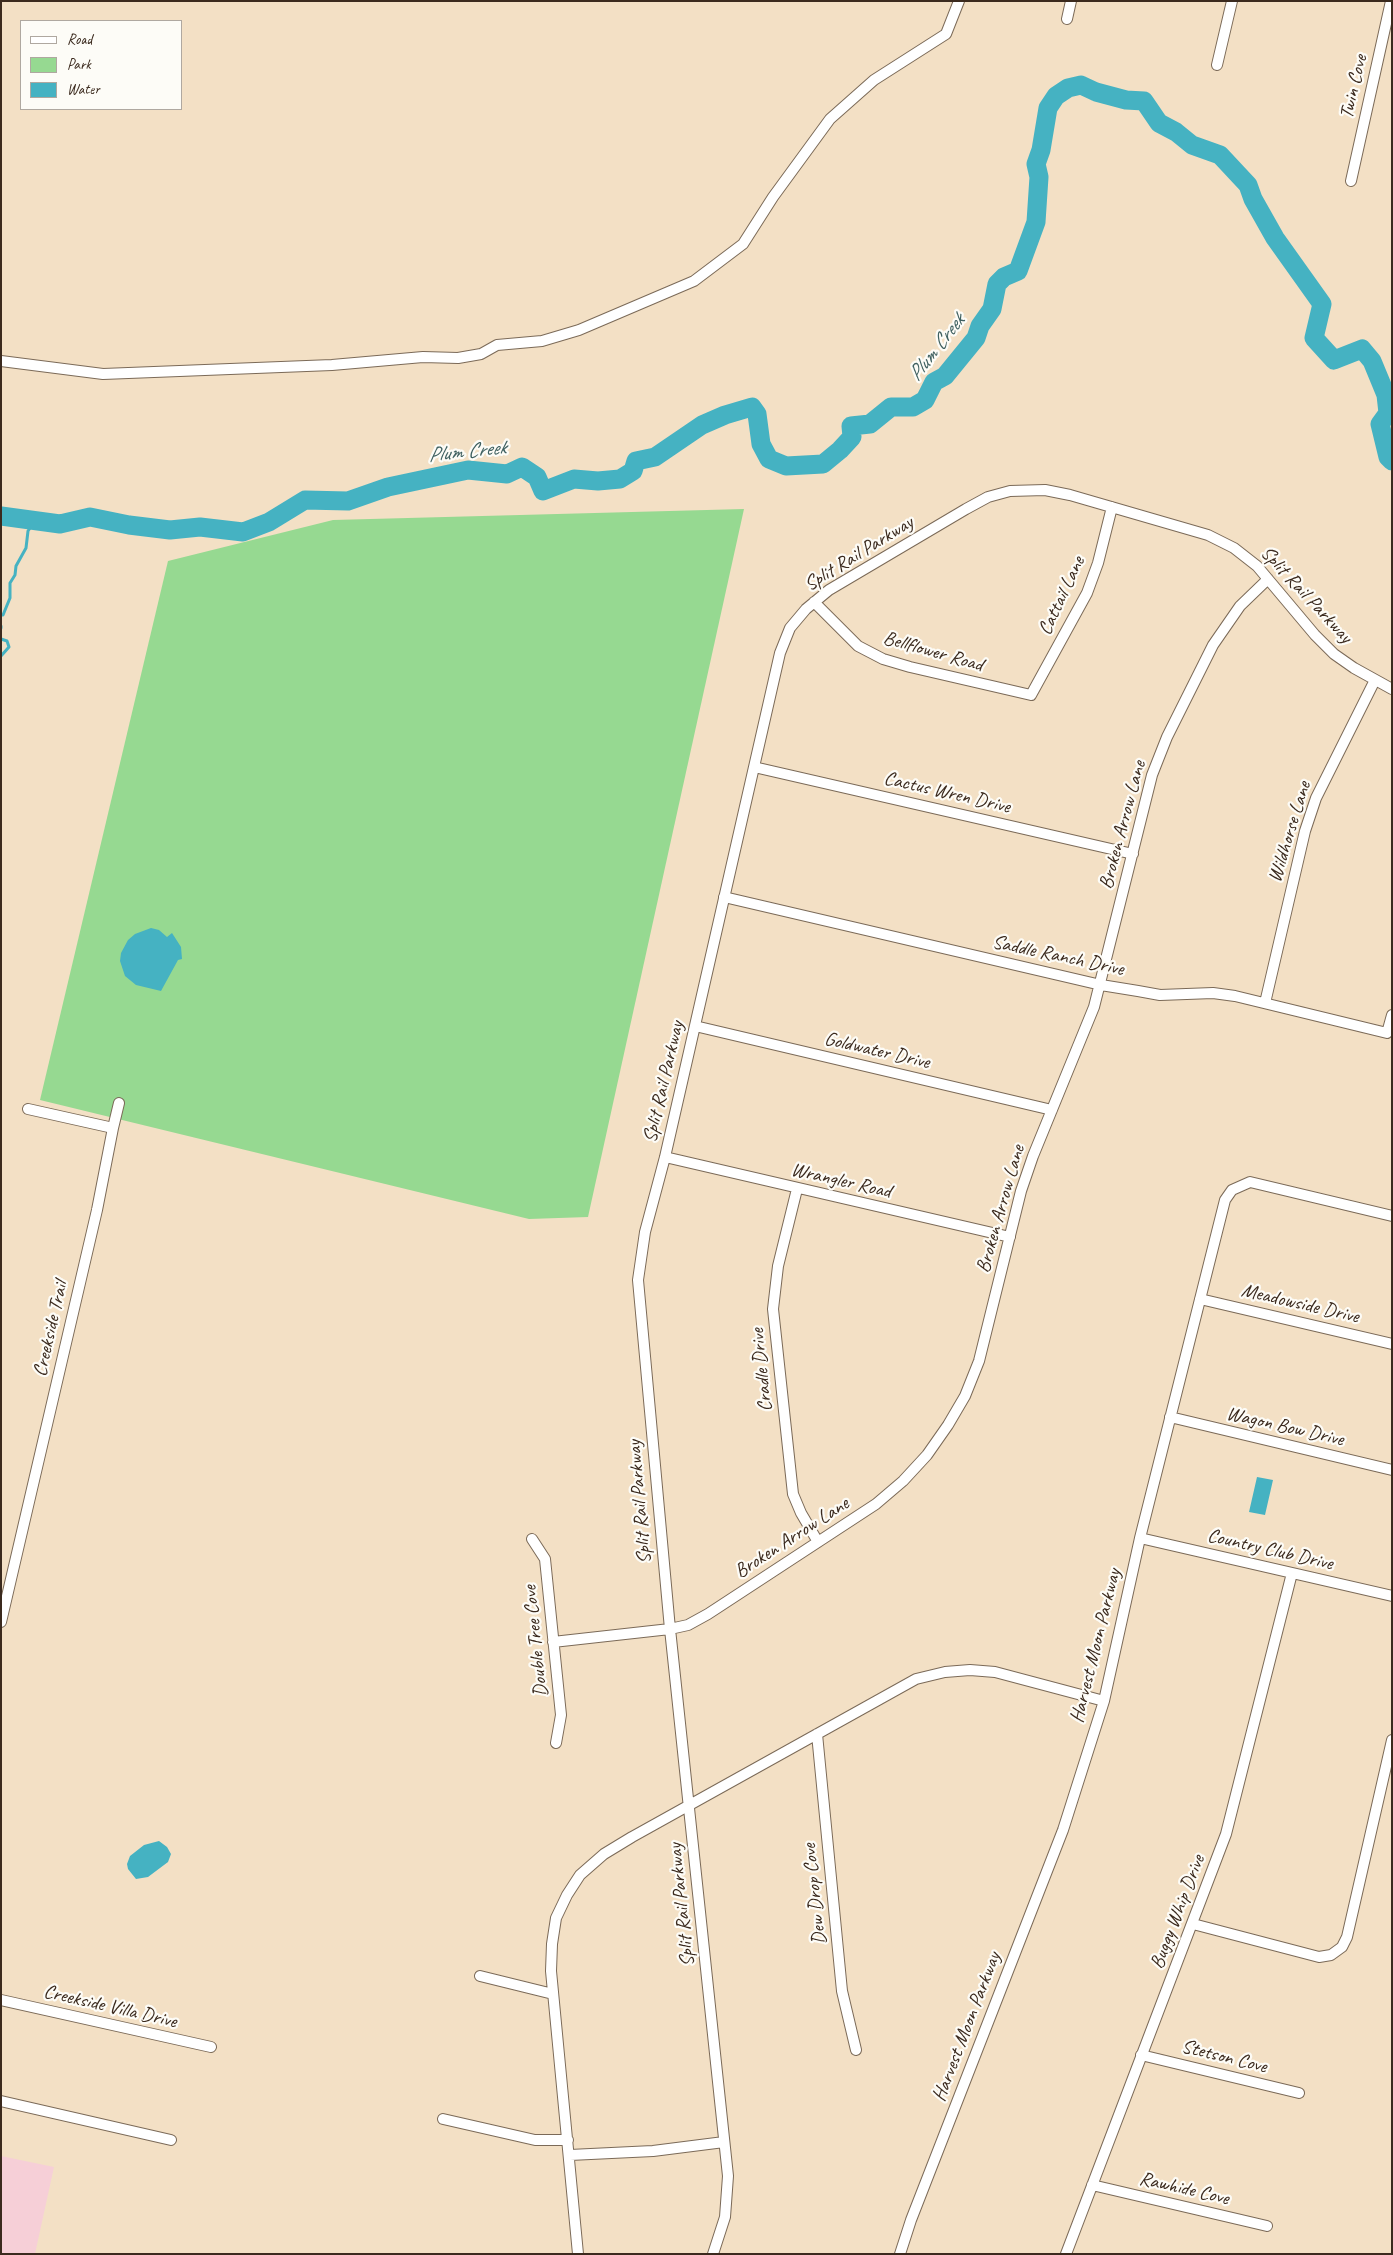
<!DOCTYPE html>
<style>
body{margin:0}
#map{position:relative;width:1393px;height:2255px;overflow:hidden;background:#f3e0c5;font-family:Caveat,sans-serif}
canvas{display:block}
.frame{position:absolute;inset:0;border:2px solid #3b2a1e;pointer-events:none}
.legend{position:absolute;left:20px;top:20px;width:162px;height:90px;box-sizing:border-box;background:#fdfcf7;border:1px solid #afa8a0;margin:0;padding:6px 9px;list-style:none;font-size:15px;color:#3b2a1e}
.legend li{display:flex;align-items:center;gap:10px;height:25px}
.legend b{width:25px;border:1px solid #afa8a0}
</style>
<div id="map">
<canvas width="1393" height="2255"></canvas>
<div class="frame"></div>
<ul class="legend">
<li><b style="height:6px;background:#fff"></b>Road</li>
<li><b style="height:14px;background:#96d991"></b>Park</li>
<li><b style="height:14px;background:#45b2c2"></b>Water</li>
</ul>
</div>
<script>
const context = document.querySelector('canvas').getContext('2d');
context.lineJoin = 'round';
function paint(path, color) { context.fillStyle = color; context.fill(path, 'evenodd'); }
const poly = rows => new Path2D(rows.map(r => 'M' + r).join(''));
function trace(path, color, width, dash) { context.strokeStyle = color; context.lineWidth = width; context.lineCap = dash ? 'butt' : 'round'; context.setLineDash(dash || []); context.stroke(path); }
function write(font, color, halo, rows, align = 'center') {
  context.font = font + ' Caveat,sans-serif'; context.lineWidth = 4.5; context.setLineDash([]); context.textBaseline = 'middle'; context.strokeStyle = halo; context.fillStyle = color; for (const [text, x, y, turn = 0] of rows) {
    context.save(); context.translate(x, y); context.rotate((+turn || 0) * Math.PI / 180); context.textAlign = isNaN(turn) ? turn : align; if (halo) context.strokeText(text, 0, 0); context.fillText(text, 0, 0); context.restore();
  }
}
const built = poly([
 [1,2156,54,2167,35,2254,1,2254]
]);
const green = poly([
 [744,509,588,1217,529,1219,40,1100,168,561,333,520]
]);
const water = poly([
 [151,928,159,930,167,937,172,933,181,947,182,959,178,960,161,991,136,985,125,976,120,961,121,953,128,940,135,934],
 [1257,1477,1273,1480,1265,1515,1249,1512],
 [159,1841,167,1847,171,1854,168,1862,148,1877,136,1879,128,1869,127,1864,130,1856,144,1845]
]);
const stream = poly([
 [1,615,3,615,10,598,10,583,15,575,16,566,26,548,28,531,36,519],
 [1,626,1,628],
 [1,639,7,641,9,647,1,656]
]);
const river = poly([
 [1,516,60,524,90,517,129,525,170,530,200,527,243,532,269,522,305,500,348,501,388,487,468,470,507,474,522,467,537,477,543,491,574,479,598,481,620,479,633,471,636,461,655,457,702,425,725,415,752,407,757,414,761,444,769,459,786,466,823,464,840,450,852,437,851,426,870,424,891,407,913,407,925,400,934,382,945,376,976,338,980,326,992,309,997,284,1004,277,1018,271,1036,222,1039,177,1036,164,1041,150,1048,108,1056,96,1068,88,1081,85,1096,92,1126,100,1144,101,1159,123,1176,132,1192,145,1220,155,1248,185,1253,199,1275,238,1322,304,1314,338,1334,360,1362,349,1372,361,1386,395,1388,413,1380,424,1388,457,1392,461]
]);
const minor = poly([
 [1067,19,1071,1],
 [1217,65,1232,1],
 [1351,181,1391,1],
 [1,361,103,374,332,365,423,357,458,358,481,354,497,345,542,341,579,330,694,281,743,244,773,197,830,119,874,80,946,34,959,1],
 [814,602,858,646,883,659,910,667,1031,695,1087,593,1098,563,1112,507],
 [754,767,1133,854],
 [724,897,1101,985,1138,991,1160,995,1213,993,1235,996,1387,1033,1392,1015],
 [1265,1003,1305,831,1316,798,1375,680],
 [695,1026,1052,1110],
 [113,1128,119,1103],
 [665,1157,1010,1237],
 [797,1189,778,1266,773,1309,793,1494,801,1513,818,1542],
 [1200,1299,1392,1344],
 [1170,1417,1392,1470],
 [1140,1538,1392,1596],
 [532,1539,545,1559,561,1715,556,1743],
 [1,1622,97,1210,113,1128,28,1109],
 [553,1642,670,1629,688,1625,708,1614,876,1504,903,1481,927,1455,948,1425,965,1396,979,1361,1021,1191,1033,1156,1094,1007,1152,775,1167,737,1213,645,1240,606,1268,579],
 [817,1734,842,1991,856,2050],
 [1193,1924,1319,1957,1331,1955,1342,1947,1347,1937,1392,1740],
 [480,1976,553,1994],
 [1,2000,211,2047],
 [1141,2055,1299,2093],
 [1,2101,171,2140],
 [443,2119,535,2140,568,2140],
 [570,2155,653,2151,724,2142],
 [1092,2185,1267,2226],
 [578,2254,551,1971,552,1944,556,1918,567,1895,580,1875,604,1854,632,1837,916,1679,945,1672,970,1670,995,1672,1104,1701],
 [713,2254,725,2217,728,2176,670,1629,638,1280,645,1232,665,1157,780,653,790,628,806,609,829,590,966,509,988,497,1010,491,1045,490,1070,495,1208,535,1234,548,1257,566,1315,635,1334,654,1354,668,1392,689],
 [900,2254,911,2220,1063,1830,1104,1701,1140,1538,1225,1200,1232,1190,1250,1182,1392,1216],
 [1066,2254,1226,1834,1292,1573]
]);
const streetNames = [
 ["Twin Cove",1354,87,-77],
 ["Split Rail Parkway",859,554,-32],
 ["Split Rail Parkway",1306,595,47],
 ["Cattail Lane",1062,596,-65],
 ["Bellflower Road",933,652,16],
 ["Cactus Wren Drive",947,793,13],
 ["Broken Arrow Lane",1123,825,-75],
 ["Wildhorse Lane",1290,832,-73],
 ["Saddle Ranch Drive",1058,956,12],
 ["Goldwater Drive",877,1051,13],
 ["Split Rail Parkway",664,1082,-77],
 ["Wrangler Road",841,1181,13],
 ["Broken Arrow Lane",1001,1209,-74],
 ["Meadowside Drive",1300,1304,13],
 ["Creekside Trail",51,1329,-77],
 ["Cradle Drive",762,1370,-96],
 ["Wagon Bow Drive",1285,1427,13],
 ["Split Rail Parkway",640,1502,-95],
 ["Broken Arrow Lane",792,1538,-33],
 ["Country Club Drive",1270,1550,13],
 ["Double Tree Cove",536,1641,-96],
 ["Harvest Moon Parkway",1096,1646,-76],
 ["Dew Drop Cove",815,1894,-96],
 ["Split Rail Parkway",682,1905,-96],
 ["Buggy Whip Drive",1178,1912,-69],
 ["Creekside Villa Drive",110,2007,13],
 ["Harvest Moon Parkway",967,2027,-69],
 ["Stetson Cove",1224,2057,14],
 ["Rawhide Cove",1184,2189,13]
];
const waterNames = [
 ["Plum Creek",937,348,-52],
 ["Plum Creek",467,452,-6]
];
paint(built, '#f6cfd7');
paint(green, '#96d991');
paint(water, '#45b2c2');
trace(stream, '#45b2c2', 3);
trace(river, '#45b2c2', 19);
trace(minor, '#7b6a58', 12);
trace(minor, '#fff', 10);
write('20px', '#3b2a1e', '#fdfcf7', streetNames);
write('italic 21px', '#3f6060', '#fdfcf7', waterNames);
</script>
